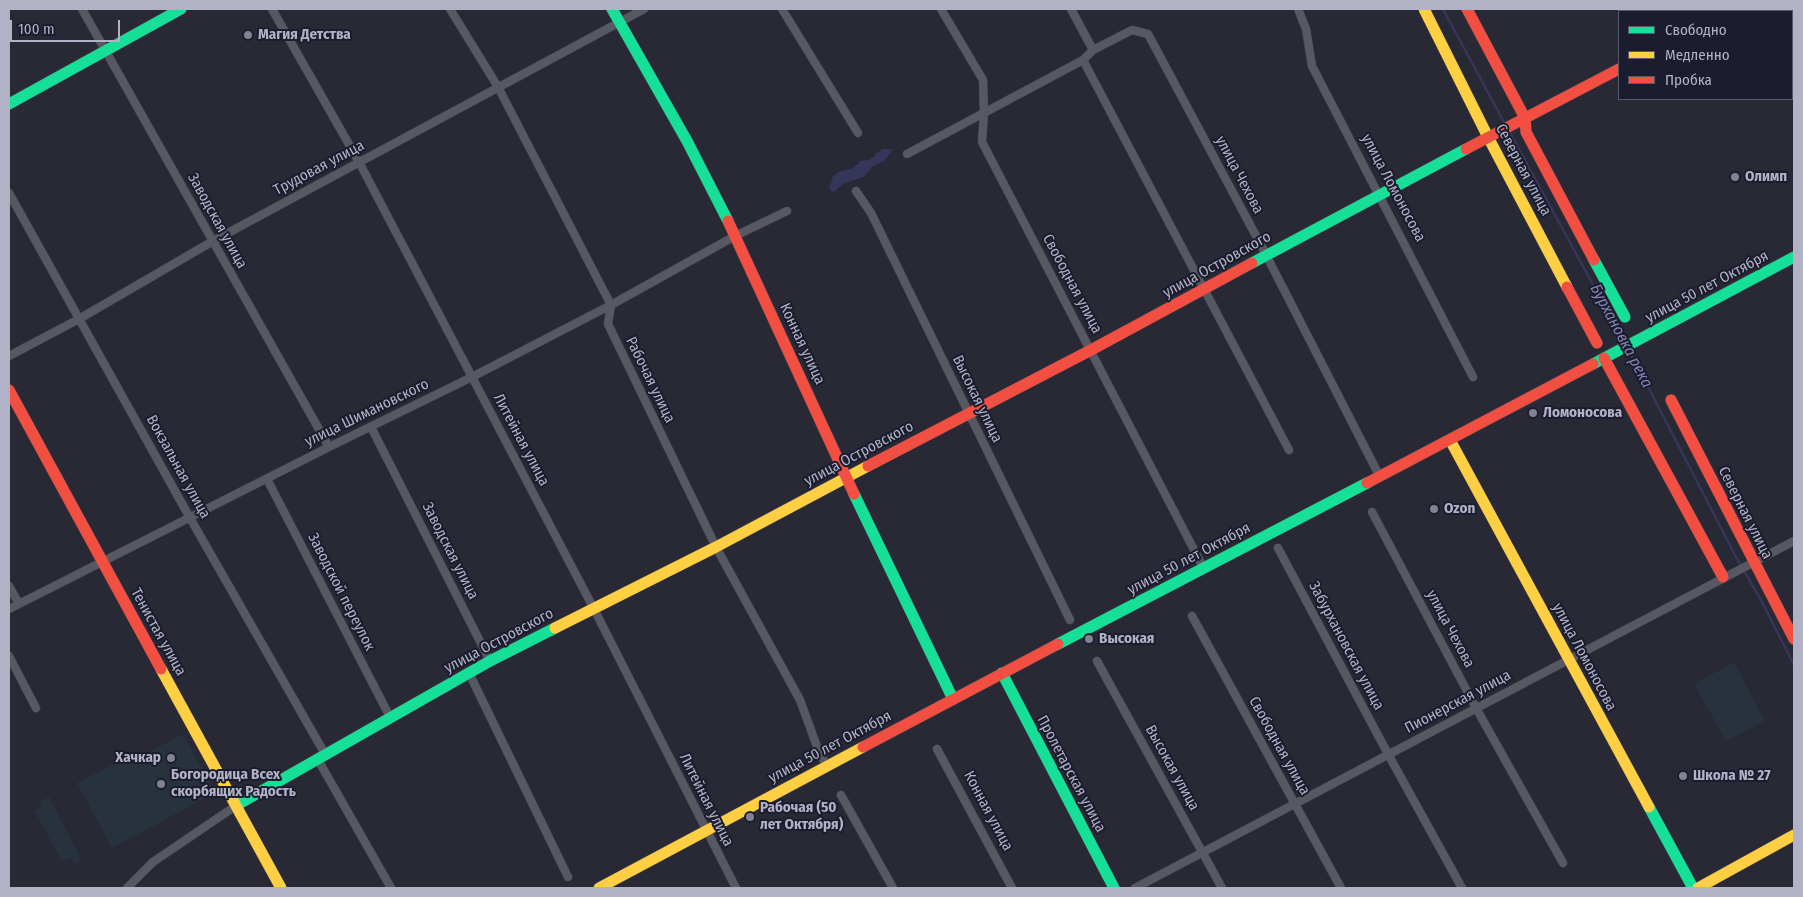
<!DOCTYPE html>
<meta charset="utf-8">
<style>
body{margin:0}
#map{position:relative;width:1803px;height:897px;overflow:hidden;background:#282935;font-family:"Fira Sans Condensed",sans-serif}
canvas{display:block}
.frame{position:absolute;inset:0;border:10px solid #b2b2c6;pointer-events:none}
.legend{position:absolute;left:1618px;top:10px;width:175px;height:90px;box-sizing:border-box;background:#1c1c2f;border:1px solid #58586b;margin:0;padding:6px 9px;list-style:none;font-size:15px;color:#b2b2c6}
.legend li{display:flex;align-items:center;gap:10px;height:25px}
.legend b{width:25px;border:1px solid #58586b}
.scale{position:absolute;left:10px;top:20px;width:110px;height:22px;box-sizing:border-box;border:2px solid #b2b2c6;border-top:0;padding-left:6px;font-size:15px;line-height:18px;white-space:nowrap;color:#b2b2c6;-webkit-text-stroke:4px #1c1c2f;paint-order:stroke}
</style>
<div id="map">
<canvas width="1803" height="897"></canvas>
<div class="frame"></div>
<ul class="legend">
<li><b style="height:6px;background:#16e098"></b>Свободно</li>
<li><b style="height:6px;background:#ffcf43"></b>Медленно</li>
<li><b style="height:6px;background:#f24e42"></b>Пробка</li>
</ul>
<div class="scale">100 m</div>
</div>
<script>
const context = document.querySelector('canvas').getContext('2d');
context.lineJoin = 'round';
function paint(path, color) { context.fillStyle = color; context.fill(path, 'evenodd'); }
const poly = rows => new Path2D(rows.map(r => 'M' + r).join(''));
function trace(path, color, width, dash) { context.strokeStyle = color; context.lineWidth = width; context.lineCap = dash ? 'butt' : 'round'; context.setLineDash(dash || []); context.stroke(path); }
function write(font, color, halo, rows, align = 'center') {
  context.font = font + ' "Fira Sans Condensed",sans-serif'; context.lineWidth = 4; context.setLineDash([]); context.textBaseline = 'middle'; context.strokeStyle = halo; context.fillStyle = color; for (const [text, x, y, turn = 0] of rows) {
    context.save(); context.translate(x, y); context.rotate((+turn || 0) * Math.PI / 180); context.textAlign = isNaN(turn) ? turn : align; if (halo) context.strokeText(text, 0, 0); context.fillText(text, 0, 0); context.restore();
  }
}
const green = poly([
 [1734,662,1765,721,1726,741,1694,684],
 [183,734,215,793,112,848,77,783,119,761,121,763,137,754,139,757],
 [49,797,82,860,75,864,71,857,62,862,35,811,43,807,40,801]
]);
const water = poly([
 [882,149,893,149,885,160,870,168,871,169,863,177,843,184,838,188,837,190,832,192,828,186,830,186,833,176,840,171,851,169,859,163,858,161,869,160,875,156,875,152,878,153]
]);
const stream = poly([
 [1443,9,1505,124],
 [1509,131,1625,343],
 [1628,348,1736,557,1761,600,1794,665]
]);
const street = poly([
 [82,9,329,447],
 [272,9,359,162,594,609,736,888],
 [450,9,498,87,611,305,608,324,716,547,800,700,819,752,827,766],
 [782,9,858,133],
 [941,9,983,80,984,113,982,142,1204,569],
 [1071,9,1093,50,1132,30,1148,34,1262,247,1380,477],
 [1298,9,1306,29,1312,66,1473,377],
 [1083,60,1289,450],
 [907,154,1083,60,1093,50],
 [856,191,871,213,1070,620],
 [9,193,190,518,325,754],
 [9,356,79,319,213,241,644,9],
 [371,427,490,661],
 [267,479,390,717],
 [1372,512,1476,708,1563,863],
 [1278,548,1388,754,1462,888],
 [9,586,19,604],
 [9,609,329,447,472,377,611,305,735,236,787,211],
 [1192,616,1341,888],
 [9,656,36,708],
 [1097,661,1222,888],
 [469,673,568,877],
 [937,749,1012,888],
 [317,758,391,888],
 [841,795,893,888],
 [127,888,153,862,237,805],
 [1135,888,1794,541]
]);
const fast = poly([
 [612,9,687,141,728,221],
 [1755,9,1756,11],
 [9,104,181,9],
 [1594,260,1625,317],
 [1252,263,1466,149],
 [1593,364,1794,257],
 [854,494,953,699],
 [1058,644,1367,483],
 [1002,673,1114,888],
 [237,805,490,661,555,628],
 [1649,807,1693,888]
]);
const slow = poly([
 [1424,9,1488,137,1567,287],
 [1728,11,1733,9],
 [1450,440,1649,807],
 [555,628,716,547,868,466],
 [161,669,281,888],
 [599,888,863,747],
 [1698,888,1794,835]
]);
const jam = poly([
 [1467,9,1525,118,1526,132,1594,260],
 [1792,78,1794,82],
 [1466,149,1619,69],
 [728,221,854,494],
 [1567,287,1597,343],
 [1604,358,1723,577],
 [9,390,161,669],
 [1671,400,1794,639],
 [868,466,1091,350,1252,263],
 [1367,483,1593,364],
 [863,747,1058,644]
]);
const markers = [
 [248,35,5,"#828293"],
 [1735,177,5,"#828293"],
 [1533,413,5,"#828293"],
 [1434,509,5,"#828293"],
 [1089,639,5,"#828293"],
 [171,758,5,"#828293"],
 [1683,776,5,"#828293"],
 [161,784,5,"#828293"],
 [750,817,5,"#828293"]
];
const poiNames = [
 ["Магия Детства",258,35],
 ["Олимп",1745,177],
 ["Ломоносова",1543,413],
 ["Ozon",1444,509],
 ["Высокая",1099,639],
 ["Хачкар",161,758,"right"],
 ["Богородица Всех",171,775],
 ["скорбящих Радость",171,792],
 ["Школа № 27",1693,776],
 ["Рабочая (50",760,808],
 ["лет Октября)",760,825]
];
const streetNames = [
 ["Трудовая улица",319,168,-28],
 ["Северная улица",1523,170,62],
 ["улица Чехова",1239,175,62],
 ["улица Ломоносова",1393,188,62],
 ["Заводская улица",217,221,61],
 ["улица Островского",1217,265,-29],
 ["Свободная улица",1072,284,62],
 ["улица 50 лет Октября",1707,287,-28],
 ["Конная улица",802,344,65],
 ["Рабочая улица",650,380,64],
 ["Высокая улица",977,399,64],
 ["улица Шимановского",367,413,-26],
 ["Литейная улица",521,440,62],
 ["улица Островского",859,454,-28],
 ["Вокзальная улица",178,467,61],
 ["Северная улица",1745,513,63],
 ["Заводская улица",450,551,63],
 ["улица 50 лет Октября",1189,559,-28],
 ["Заводской переулок",341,592,63],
 ["улица Чехова",1450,629,62],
 ["Тенистая улица",158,632,61],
 ["улица Островского",499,641,-28],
 ["Забурхановская улица",1346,646,62],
 ["улица Ломоносова",1584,657,62],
 ["Пионерская улица",1458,702,-28],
 ["Свободная улица",1279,746,61],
 ["улица 50 лет Октября",830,747,-28],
 ["Высокая улица",1172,768,61],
 ["Пролетарская улица",1071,774,62],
 ["Литейная улица",706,800,63],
 ["Конная улица",988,811,62]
];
const waterNames = [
 ["Бурхановка река",1621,336,62]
];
paint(green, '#28323d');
paint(water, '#35365a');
trace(stream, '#35365a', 2.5);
trace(street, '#44454e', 9);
trace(fast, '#44454e', 12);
trace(slow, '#44454e', 12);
trace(jam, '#44454e', 12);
trace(street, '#585863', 8);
trace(fast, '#16e098', 11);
trace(slow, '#ffcf43', 11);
trace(jam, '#f24e42', 11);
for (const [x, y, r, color] of markers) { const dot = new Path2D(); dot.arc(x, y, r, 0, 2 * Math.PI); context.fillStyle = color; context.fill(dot); trace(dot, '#1c1c2f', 2); }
write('bold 15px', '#b2b2c6', '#1c1c2f', poiNames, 'left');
write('15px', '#b2b2c6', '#1c1c2f', streetNames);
write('italic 16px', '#8285b2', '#1c1c2f', waterNames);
</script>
